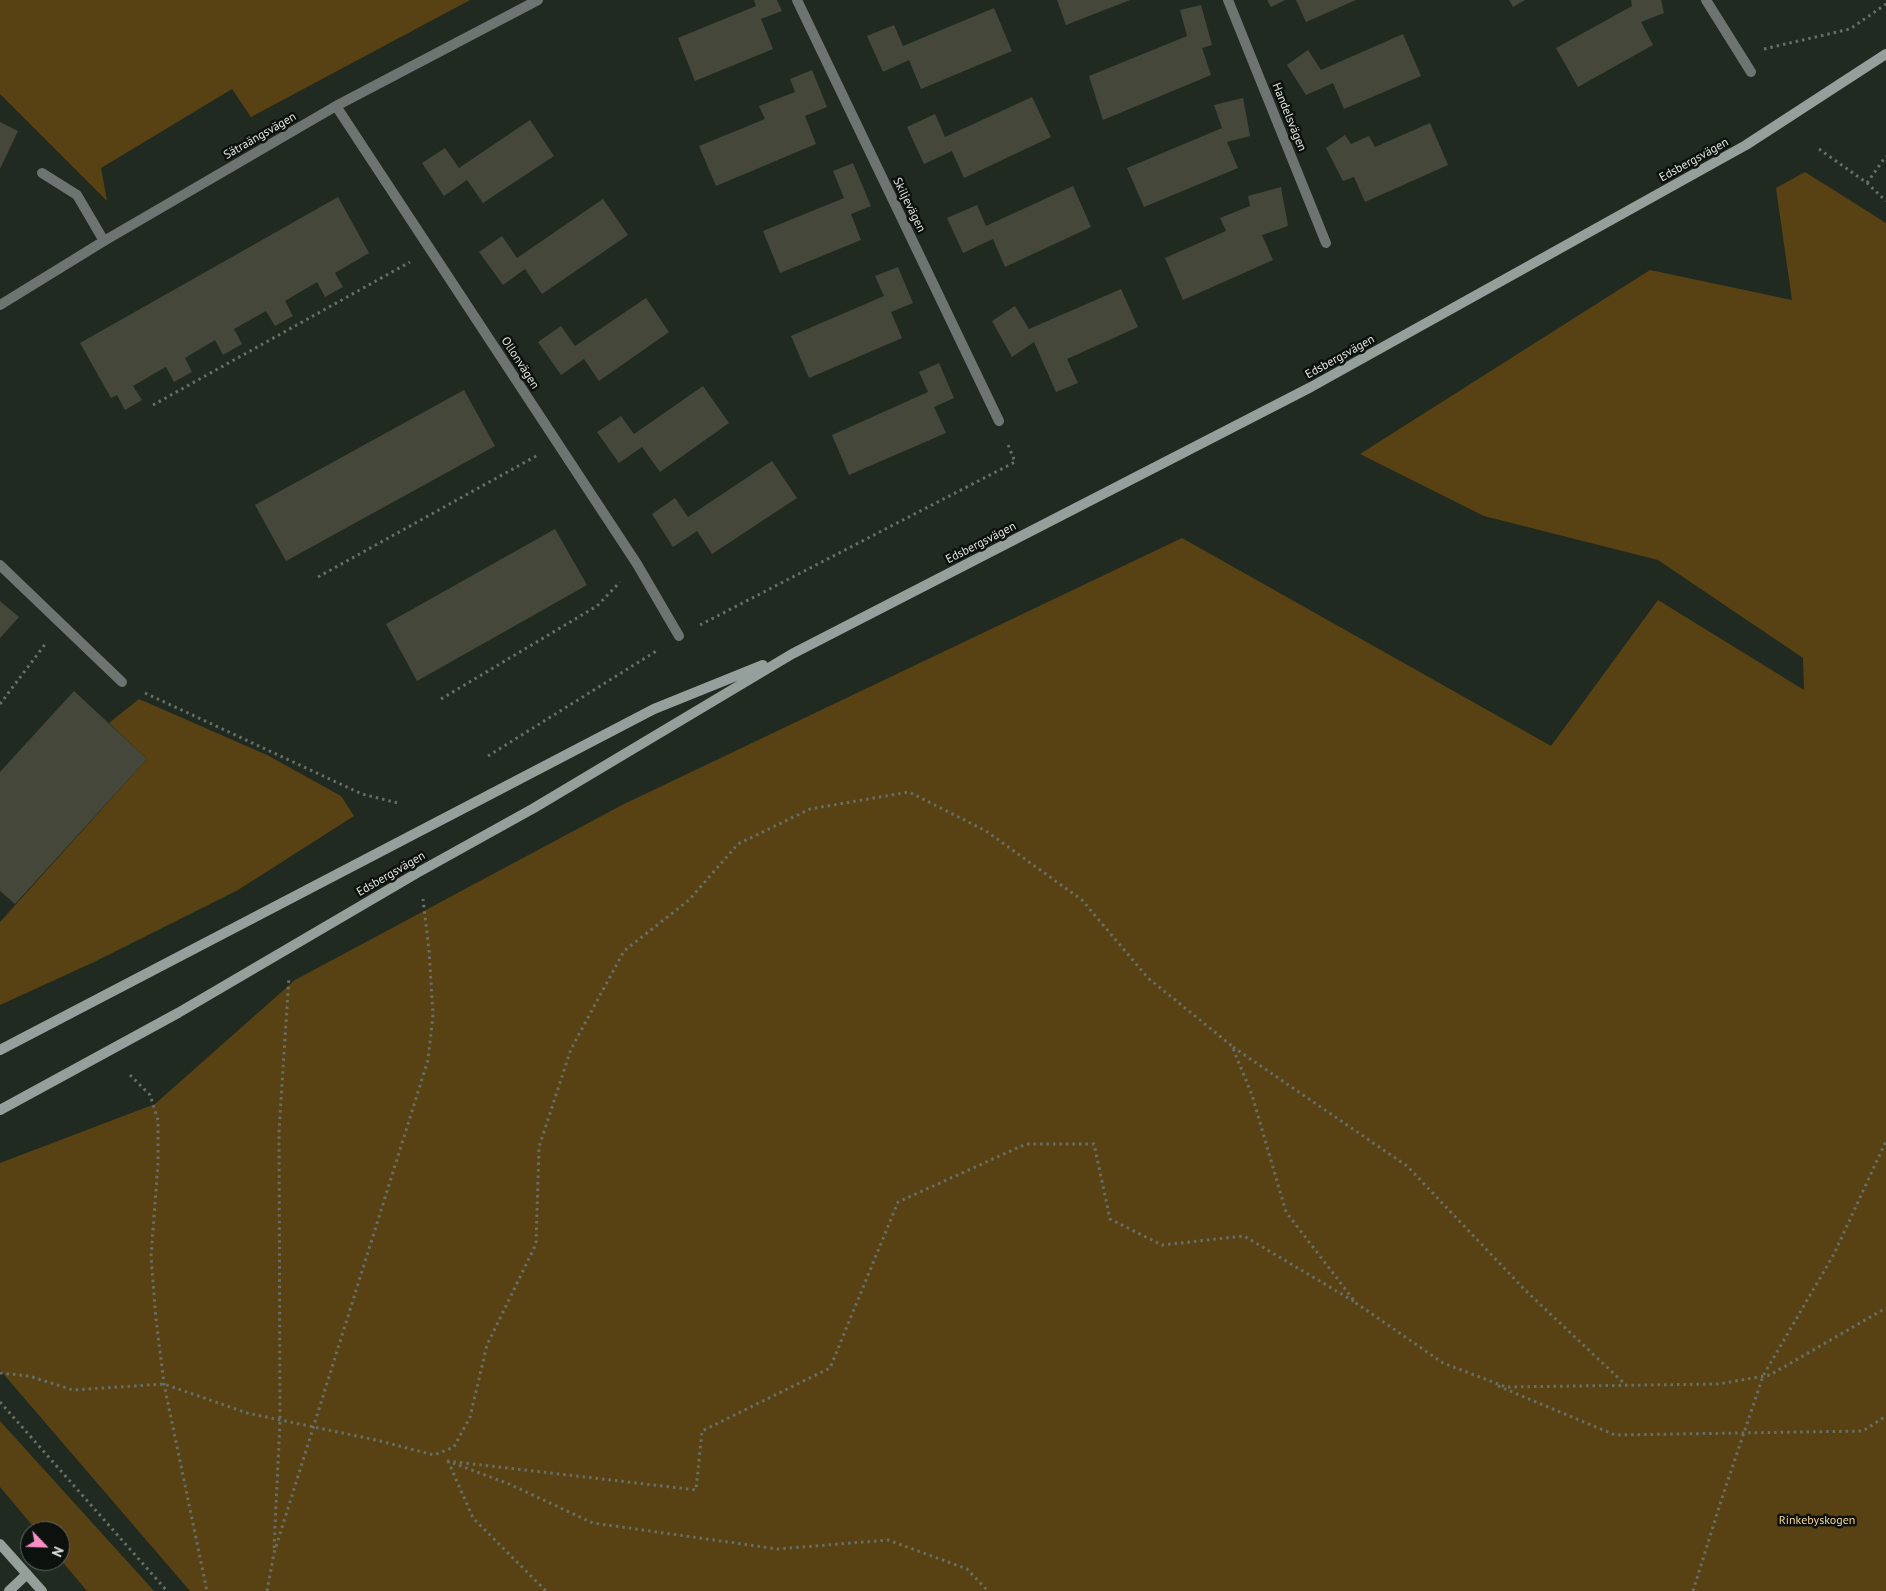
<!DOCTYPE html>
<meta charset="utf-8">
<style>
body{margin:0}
#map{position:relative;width:1886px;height:1591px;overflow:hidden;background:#212a21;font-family:"PT Sans",sans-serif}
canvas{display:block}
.north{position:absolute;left:20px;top:1521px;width:50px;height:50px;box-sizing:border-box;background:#0d110d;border:1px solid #616661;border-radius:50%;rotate:114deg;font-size:14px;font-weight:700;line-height:20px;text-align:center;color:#e0e5df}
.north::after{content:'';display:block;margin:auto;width:18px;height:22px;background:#fa8fc6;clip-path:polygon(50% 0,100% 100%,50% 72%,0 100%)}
</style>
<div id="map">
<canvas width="1886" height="1591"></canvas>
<div class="north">N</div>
</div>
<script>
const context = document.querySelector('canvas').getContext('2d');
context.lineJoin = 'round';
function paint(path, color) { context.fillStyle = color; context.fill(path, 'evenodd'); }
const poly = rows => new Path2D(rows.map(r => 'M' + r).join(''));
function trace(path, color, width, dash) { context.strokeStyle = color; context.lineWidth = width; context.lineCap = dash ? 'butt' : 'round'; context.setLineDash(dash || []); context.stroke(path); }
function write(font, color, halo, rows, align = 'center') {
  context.font = font + ' "PT Sans",sans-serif'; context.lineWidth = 5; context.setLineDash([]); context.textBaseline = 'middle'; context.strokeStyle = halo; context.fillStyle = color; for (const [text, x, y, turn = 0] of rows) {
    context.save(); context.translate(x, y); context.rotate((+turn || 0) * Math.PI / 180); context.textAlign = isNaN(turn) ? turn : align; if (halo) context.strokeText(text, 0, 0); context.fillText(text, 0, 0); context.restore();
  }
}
const green = poly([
 [0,0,470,0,251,117,232,89,101,168,107,201,0,94],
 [1805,172,1886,223,1886,1591,190,1591,0,1370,0,1163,155,1104,295,980,622,805,1182,538,1551,746,1658,600,1804,690,1803,658,1658,560,1484,516,1360,454,1650,270,1792,300,1776,188],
 [139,699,267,755,341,796,354,816,238,890,94,962,0,1005,0,922,147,759,109,723],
 [0,1421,154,1591,87,1591,60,1559,60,1531,37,1531,0,1487]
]);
const building = poly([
 [754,0,777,0,782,11,761,19,773,49,695,81,678,38,756,6],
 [1057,0,1130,0,1066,25],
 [1267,0,1285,0,1271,7],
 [1296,0,1356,0,1306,22],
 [1509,0,1525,0,1513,7],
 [1631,0,1661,0,1664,13,1641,22,1653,45,1578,87,1556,48,1632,6],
 [1201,5,1212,45,1202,48,1211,75,1103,120,1089,76,1187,36,1180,10],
 [994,8,1012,51,921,89,909,60,883,72,867,36,894,25,903,46],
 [1403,34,1421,76,1344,109,1333,83,1306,95,1287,65,1308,50,1321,70],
 [812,70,827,107,805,116,816,144,716,186,699,146,765,119,759,106,795,92,790,79],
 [1032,97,1051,137,964,178,952,151,924,164,907,127,935,114,945,137],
 [1243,98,1250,136,1227,142,1238,168,1144,207,1127,168,1222,128,1214,105],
 [530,120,554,156,483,203,467,180,444,196,422,163,445,148,459,168],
 [0,122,18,131,0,169],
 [1430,123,1448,165,1365,202,1354,177,1343,181,1326,148,1345,135,1351,144,1369,136,1375,147],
 [853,163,871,206,851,214,861,240,780,273,763,231,844,198,833,171],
 [1073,186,1091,227,1005,267,993,239,963,253,947,218,977,205,986,226],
 [1281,187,1288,226,1262,235,1273,260,1183,300,1165,258,1226,231,1220,218,1250,206,1248,196],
 [338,197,369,253,335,273,343,287,325,297,317,282,285,301,293,316,275,326,266,311,234,329,242,344,223,355,215,340,185,358,192,372,174,382,166,367,162,369,133,386,142,400,125,410,117,395,111,398,80,343],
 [603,199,628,235,542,294,525,269,503,285,479,252,502,236,517,258],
 [898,267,913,303,891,312,902,338,809,378,791,336,884,296,875,276],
 [1121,289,1138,327,1067,359,1078,383,1056,392,1034,342,1012,357,992,321,1015,306,1029,329],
 [646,298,669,332,599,381,584,359,561,375,538,342,561,326,575,346],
 [939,363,954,398,934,407,946,433,849,475,832,435,928,392,919,372],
 [703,386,729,423,660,472,642,447,619,463,597,432,621,416,634,434],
 [464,390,495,446,286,561,255,505],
 [772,461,797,498,712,554,697,531,673,547,652,514,675,498,688,517],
 [555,529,587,585,417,681,386,624],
 [0,601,19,617,0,638],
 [74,691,147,759,15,904,0,891,0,772]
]);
const path = poly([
 [1764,49,1850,29,1886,4],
 [1819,149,1867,183,1886,201],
 [1867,183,1886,156],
 [153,405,410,262],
 [318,577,538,455],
 [700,625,1015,462,1007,442],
 [145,693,362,794,398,803],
 [441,699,597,606,620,582],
 [0,704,46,643],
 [488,756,658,650],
 [1233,1047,1407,1166,1526,1291,1626,1385],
 [130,1075,150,1095,158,1120,158,1163,151,1257,156,1319,164,1384,207,1591],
 [0,1373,29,1376,73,1390,164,1384,247,1413,376,1440,434,1455,454,1447,470,1417,487,1345,536,1244,539,1147,571,1049,624,951,689,900,738,844,810,809,909,792,986,831,1082,900,1148,978,1232,1046,1252,1095,1286,1212,1356,1303,1443,1363,1506,1387,1718,1384,1770,1375,1886,1308],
 [1498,1386,1615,1435,1863,1431,1886,1416],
 [0,1402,167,1591],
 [447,1461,696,1490,702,1431,830,1368,898,1202,1026,1144,1094,1144,1110,1219,1162,1245,1244,1236,1355,1302],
 [448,1461,473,1518,546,1591],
 [453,1463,509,1484,593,1523,778,1549,888,1540,967,1569,988,1591],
 [274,1548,280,1421,279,1131,289,977],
 [267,1591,274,1553,428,1060,433,1015,429,950,423,899],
 [1693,1591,1721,1501,1763,1376,1834,1254,1886,1141]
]);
const lane = poly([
 [42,173,77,195,104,241]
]);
const street = poly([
 [797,0,999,421],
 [1228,0,1326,243],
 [1706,0,1751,72],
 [336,106,637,564,679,636],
 [0,305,104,241,336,106,538,0],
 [0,565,122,682]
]);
const secondary = poly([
 [0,1050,654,709,763,665],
 [0,1110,178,1013,417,873,534,808,792,654,1311,387,1746,145,1886,54],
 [0,1544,42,1591],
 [9,1591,27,1574]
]);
const streetNames = [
 ["Handelsvägen",1289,117,68],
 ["Sätraängsvägen",260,136,-30],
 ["Edsbergsvägen",1694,160,-29],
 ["Skiljevägen",909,205,64],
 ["Edsbergsvägen",1340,357,-29],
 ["Ollonvägen",520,363,57],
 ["Edsbergsvägen",981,543,-27],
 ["Edsbergsvägen",391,874,-30]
];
const parkNames = [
 ["Rinkebyskogen",1817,1521]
];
paint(green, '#584214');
paint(building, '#46473b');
trace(path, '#666e66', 3, [2.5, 4]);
trace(lane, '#6d7472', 10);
trace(street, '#6d7472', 10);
trace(secondary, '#95a09c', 10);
write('12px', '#e0e5df', '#0d110d', streetNames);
write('12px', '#f6d291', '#0d110d', parkNames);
</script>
